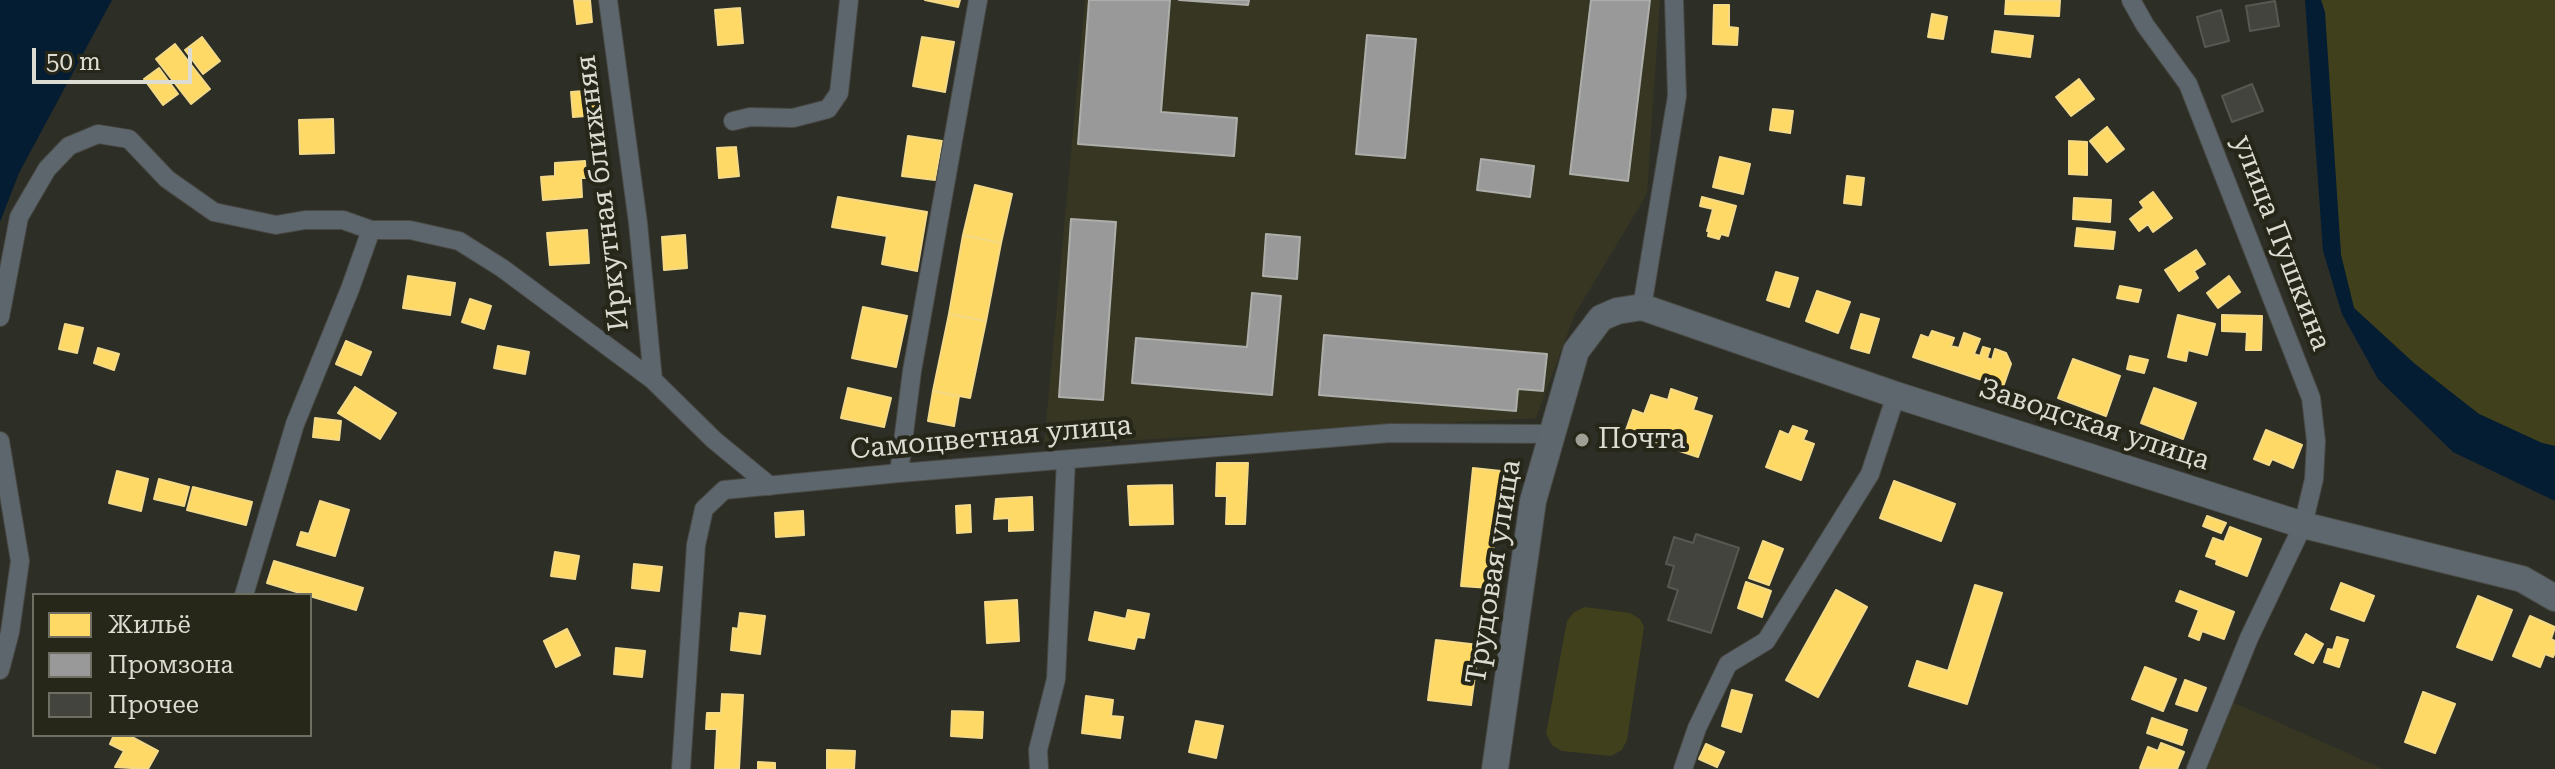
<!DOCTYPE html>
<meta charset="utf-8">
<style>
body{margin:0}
#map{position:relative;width:2555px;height:769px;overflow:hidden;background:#2d2e26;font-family:"Roboto Serif",serif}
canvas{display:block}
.legend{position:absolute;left:32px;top:593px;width:280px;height:144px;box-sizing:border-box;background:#272719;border:2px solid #6f6f63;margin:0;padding:10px 14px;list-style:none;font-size:24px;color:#dcdcd3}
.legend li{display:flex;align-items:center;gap:16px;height:40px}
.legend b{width:40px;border:2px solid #6f6f63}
.scale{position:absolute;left:32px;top:48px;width:160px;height:36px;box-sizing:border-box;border:4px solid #dcdcd3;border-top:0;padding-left:10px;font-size:24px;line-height:28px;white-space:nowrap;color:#dcdcd3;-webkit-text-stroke:6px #272719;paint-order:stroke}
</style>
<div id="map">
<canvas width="2555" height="769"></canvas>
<ul class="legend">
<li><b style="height:22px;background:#ffd966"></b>Жильё</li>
<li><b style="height:22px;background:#999"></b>Промзона</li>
<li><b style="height:22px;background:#43443d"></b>Прочее</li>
</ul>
<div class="scale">50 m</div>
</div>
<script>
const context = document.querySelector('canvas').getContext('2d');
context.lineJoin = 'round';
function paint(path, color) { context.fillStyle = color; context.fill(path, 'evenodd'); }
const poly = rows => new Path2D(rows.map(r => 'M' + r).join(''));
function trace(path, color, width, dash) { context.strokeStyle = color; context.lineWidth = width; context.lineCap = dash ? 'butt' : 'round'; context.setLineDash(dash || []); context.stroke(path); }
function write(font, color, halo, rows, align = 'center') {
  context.font = font + ' "Roboto Serif",serif'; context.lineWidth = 8; context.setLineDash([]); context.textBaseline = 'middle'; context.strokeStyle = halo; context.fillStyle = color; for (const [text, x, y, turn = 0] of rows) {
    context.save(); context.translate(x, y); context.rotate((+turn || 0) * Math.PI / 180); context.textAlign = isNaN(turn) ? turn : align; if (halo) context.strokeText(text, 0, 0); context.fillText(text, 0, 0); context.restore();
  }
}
const built = poly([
 [1085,0,1660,0,1647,194,1575,314,1536,418,1044,445],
 [2233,703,2244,707,2383,769,2207,769]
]);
const green = poly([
 [2321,0,2555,0,2555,446,2542,443,2479,414,2415,364,2354,308,2341,255],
 [1585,607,1630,613,1640,619,1644,627,1627,740,1622,750,1611,756,1562,751,1553,746,1546,734,1567,621,1574,612]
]);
const water = poly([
 [0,0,112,0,19,173,0,222],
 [2305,0,2321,0,2325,12,2341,255,2354,308,2415,364,2479,414,2542,443,2555,446,2555,501,2453,452,2378,379,2342,314,2323,251]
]);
const homes = poly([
 [574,0,590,0,592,22,577,24,574,0],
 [925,0,960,0,958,7,925,0],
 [2006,0,2060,0,2059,16,2005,14,2006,0],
 [1714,5,1729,5,1729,27,1738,28,1737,45,1713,44,1714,5],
 [740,8,743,43,718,45,715,10,740,8],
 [1932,14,1947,17,1943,39,1928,37,1932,14],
 [1995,31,2033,36,2030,57,1992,52,1995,31],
 [202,37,220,61,203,74,185,50,202,37],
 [922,37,954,42,945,92,913,86,922,37],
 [175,44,210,89,191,104,156,59,175,44],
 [159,68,178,94,163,105,144,79,159,68],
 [2079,79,2094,99,2071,116,2056,97,2079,79],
 [597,90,599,115,573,117,571,92,597,90],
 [1773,109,1793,111,1790,133,1770,130,1773,109],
 [333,119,334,153,300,154,299,120,333,119],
 [2107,127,2124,149,2107,162,2090,141,2107,127],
 [908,136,942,141,935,180,902,176,908,136],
 [2069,141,2087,142,2087,175,2069,174,2069,141],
 [736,147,739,176,719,178,717,148,736,147],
 [1720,157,1750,164,1743,194,1713,187,1720,157],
 [585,161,586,178,581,178,582,197,543,200,541,177,555,176,555,163,585,161],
 [1847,176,1864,178,1861,205,1844,203,1847,176],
 [975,185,1012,194,1001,243,963,235,975,185],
 [2153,192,2172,218,2153,232,2148,224,2139,231,2130,219,2144,208,2140,202,2153,192],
 [838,197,927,212,917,271,882,264,887,236,832,227,838,197],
 [1702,197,1736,206,1728,236,1721,234,1719,239,1708,236,1709,231,1707,231,1713,209,1700,206,1702,197],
 [2074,198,2111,200,2110,222,2073,219,2074,198],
 [2077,228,2115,232,2113,249,2075,246,2077,228],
 [587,230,589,263,550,265,547,233,587,230],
 [685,235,687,268,664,270,662,237,685,235],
 [963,235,1001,243,986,321,949,314,963,235],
 [2196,250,2205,264,2194,271,2198,278,2179,291,2165,270,2196,250],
 [1776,272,1798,278,1789,307,1767,300,1776,272],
 [408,276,455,283,450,315,403,308,408,276],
 [2229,276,2240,292,2218,308,2207,293,2229,276],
 [2120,286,2141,290,2138,302,2117,298,2120,286],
 [1817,291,1850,302,1838,333,1806,321,1817,291],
 [470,299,491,306,484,329,462,322,470,299],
 [863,307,907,316,896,367,852,358,863,307],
 [949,314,986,321,970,398,933,391,949,314],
 [1861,314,1879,319,1869,353,1851,348,1861,314],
 [2178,315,2215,324,2207,355,2188,350,2186,361,2168,357,2178,315],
 [2222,315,2262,316,2261,350,2246,350,2247,332,2222,331,2222,315],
 [65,324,83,328,77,353,59,349,65,324],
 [1932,331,1954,338,1951,346,1959,348,1964,333,1980,339,1974,354,1980,356,1983,347,1990,349,1987,358,1992,360,1995,349,2006,353,2011,364,2003,387,1913,357,1921,335,1929,338,1932,331],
 [346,341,371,352,361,375,336,364,346,341],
 [498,346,529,352,525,374,494,368,498,346],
 [98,348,119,354,114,370,94,363,98,348],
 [2130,356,2148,360,2144,373,2127,369,2130,356],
 [2073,359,2120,376,2106,416,2058,398,2073,359],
 [355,387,396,413,380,439,338,413,355,387],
 [848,388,891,398,884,427,841,418,848,388],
 [2154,388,2196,403,2183,439,2141,423,2154,388],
 [1671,389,1697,398,1693,410,1712,416,1698,457,1625,433,1633,410,1644,414,1651,395,1668,400,1671,389],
 [933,391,959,396,954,426,928,421,933,391],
 [315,418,341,421,339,440,313,437,315,418],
 [1793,426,1807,431,1803,440,1814,444,1801,480,1766,467,1780,431,1789,435,1793,426],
 [2266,430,2302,445,2293,468,2272,459,2269,465,2254,459,2266,430],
 [1217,463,1248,463,1245,524,1226,524,1227,496,1216,496,1217,463],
 [1473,468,1501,471,1490,588,1461,586,1473,468],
 [117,471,148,479,141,511,109,503,117,471],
 [159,479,189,487,184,506,154,499,159,479],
 [1894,481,1955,504,1941,541,1880,518,1894,481],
 [1172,485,1173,524,1130,525,1128,486,1172,485],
 [193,487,252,502,246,525,187,510,193,487],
 [1032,497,1033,530,1009,531,1009,518,994,519,996,499,1032,497],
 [320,501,349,510,335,556,297,545,301,532,309,534,320,501],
 [970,505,971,532,957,533,956,506,970,505],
 [803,511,804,535,776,537,775,513,803,511],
 [2207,516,2226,523,2221,533,2203,526,2207,516],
 [2230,527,2261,539,2247,576,2216,564,2217,560,2206,556,2213,538,2224,542,2230,527],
 [1763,541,1783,549,1769,585,1749,578,1763,541],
 [555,552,579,556,575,579,551,576,555,552],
 [274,561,363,588,356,610,267,583,274,561],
 [634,564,662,567,659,591,632,588,634,564],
 [1746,582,1771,591,1762,617,1738,608,1746,582],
 [2341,583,2374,596,2364,621,2331,609,2341,583],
 [1975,585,2002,593,1967,704,1909,686,1917,661,1948,671,1975,585],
 [1836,590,1867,607,1818,697,1786,680,1836,590],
 [2180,591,2234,612,2224,639,2202,631,2199,640,2189,636,2199,610,2176,601,2180,591],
 [2478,596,2512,610,2492,660,2457,647,2478,596],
 [1017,600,1019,641,987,643,985,602,1017,600],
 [1128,610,1149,614,1144,638,1137,637,1134,649,1089,640,1095,612,1126,619,1128,610],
 [740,613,765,616,760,654,731,650,733,628,738,629,740,613],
 [2530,616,2555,627,2551,639,2555,641,2555,652,2553,657,2545,654,2540,667,2513,656,2530,616],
 [567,629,580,655,556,667,544,641,567,629],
 [2306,634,2323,644,2313,663,2295,654,2306,634],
 [2337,637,2348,640,2339,667,2324,662,2328,649,2333,650,2337,637],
 [1436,640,1479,645,1471,705,1428,700,1436,640],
 [616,648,645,651,642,677,614,674,616,648],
 [2145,667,2176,679,2163,711,2132,699,2145,667],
 [2185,680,2206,688,2197,711,2176,704,2185,680],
 [1732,690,1752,695,1741,732,1722,726,1732,690],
 [2423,692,2455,704,2435,753,2405,742,2423,692],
 [722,694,743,695,739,769,715,769,717,729,706,729,707,713,721,713,722,694],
 [1086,696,1113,700,1111,716,1123,717,1120,738,1082,733,1086,696],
 [952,711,983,712,982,738,951,736,952,711],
 [2152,718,2187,730,2182,745,2147,733,2152,718],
 [1196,721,1223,726,1216,758,1189,752,1196,721],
 [114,735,128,735,158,751,148,769,115,767,124,751,110,744,114,735],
 [2161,743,2184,752,2177,769,2140,768,2148,747,2158,751,2161,743],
 [1706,744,1724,752,1717,767,1699,759,1706,744],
 [827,750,855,751,854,769,827,769,827,750],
 [758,762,775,763,775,769,758,769,758,762]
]);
const industry = poly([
 [1089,0,1170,0,1161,112,1237,118,1234,156,1078,144,1089,0],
 [1179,0,1249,0,1248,5,1179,0],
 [1591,0,1650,0,1628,181,1570,174,1591,0],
 [1367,35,1416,39,1405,158,1356,154,1367,35],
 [1481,159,1534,166,1530,197,1477,190,1481,159],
 [1071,219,1116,222,1103,400,1059,397,1071,219],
 [1266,234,1300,237,1297,279,1263,276,1266,234],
 [1252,293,1281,296,1272,395,1132,383,1136,338,1247,347,1252,293],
 [1324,335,1547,354,1543,391,1518,389,1516,411,1319,395,1324,335]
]);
const building = poly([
 [2275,1,2279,26,2250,31,2246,6,2275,1],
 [2221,10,2229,41,2205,47,2197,17,2221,10],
 [2252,84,2263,111,2232,122,2222,96,2252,84],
 [1696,534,1739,548,1711,633,1668,620,1678,590,1668,587,1674,566,1666,564,1674,537,1693,543,1696,534]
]);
const street = poly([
 [608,0,638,223,653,380],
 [2131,0,2145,25,2188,84,2311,398,2316,441,2314,479,2303,525,2249,638,2196,769],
 [733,121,750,117,793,118,828,109,839,93,849,0],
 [1642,307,1677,96,1674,0],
 [0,317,19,217,47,169,69,146,98,134,129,139,167,179,214,212,276,225,305,220,343,220,371,230,410,230,459,241,502,268,653,380,714,440,770,486],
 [0,441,20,561,10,632,0,670],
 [899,473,912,371,978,0],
 [244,595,295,424,350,289,371,230],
 [681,769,696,545,704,509,724,490,899,473,1390,433,1551,434],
 [1039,769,1038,750,1056,679,1066,460],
 [1683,769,1697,728,1728,664,1766,641,1870,474,1896,395]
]);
const secondary = poly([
 [1495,769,1533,501,1576,351,1601,318,1617,311,1642,307,1896,395,2303,525,2522,579,2555,598]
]);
const markers = [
 [1582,440,8,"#9f9f96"]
];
const streetNames = [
 ["Иркутная ближняя",603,193,-97],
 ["улица Пушкина",2281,243,69],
 ["Заводская улица",2094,425,18],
 ["Самоцветная улица",991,438,-5],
 ["Трудовая улица",1494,572,-81]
];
const poiNames = [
 ["Почта",1598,440]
];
paint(built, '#363623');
paint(green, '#40401c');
paint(water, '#041d33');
paint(homes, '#ffd966');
trace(homes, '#f4da87', 2);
paint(industry, '#999');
trace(industry, '#adadaa', 2);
paint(building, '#43443d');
trace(building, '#585852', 2);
trace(street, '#484943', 20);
trace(secondary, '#484943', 28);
trace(street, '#5d656d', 18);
trace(secondary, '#5e676d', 26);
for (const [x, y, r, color] of markers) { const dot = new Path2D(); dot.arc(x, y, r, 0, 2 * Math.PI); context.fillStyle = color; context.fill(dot); trace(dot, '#272719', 3); }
write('28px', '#dcdcd3', '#272719', streetNames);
write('28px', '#dcdcd3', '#272719', poiNames, 'left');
</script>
